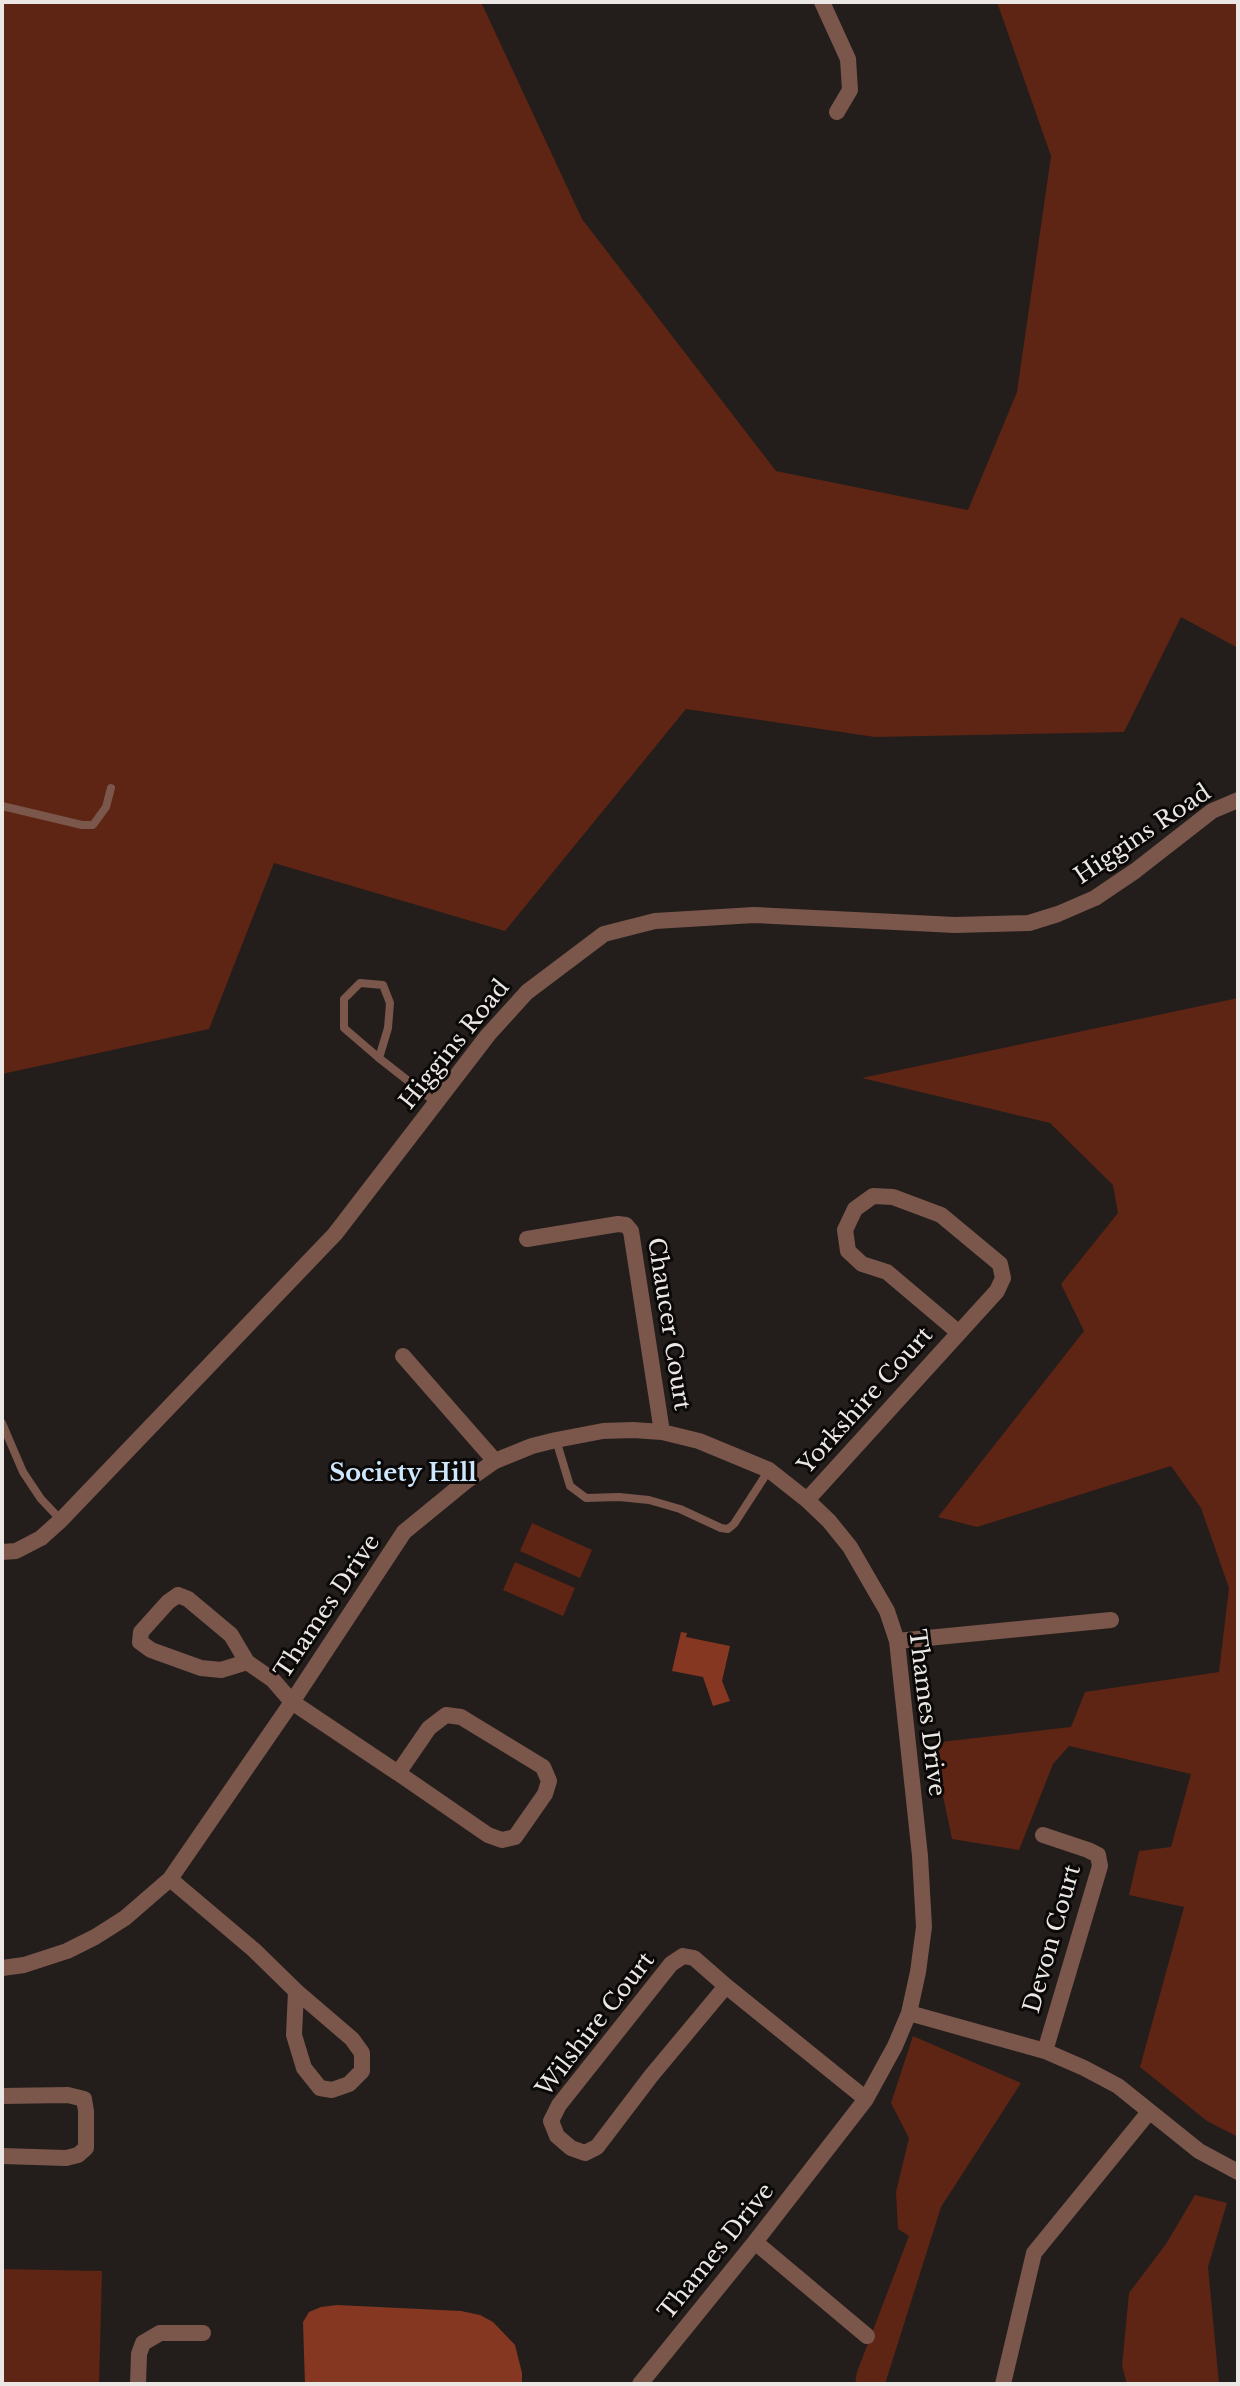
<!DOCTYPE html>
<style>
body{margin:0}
#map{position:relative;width:1240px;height:2386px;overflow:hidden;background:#231e1c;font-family:"Libre Baskerville",serif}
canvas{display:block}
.frame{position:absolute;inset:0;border:4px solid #ebe7e5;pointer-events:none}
</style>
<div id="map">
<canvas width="1240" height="2386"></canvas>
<div class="frame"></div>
</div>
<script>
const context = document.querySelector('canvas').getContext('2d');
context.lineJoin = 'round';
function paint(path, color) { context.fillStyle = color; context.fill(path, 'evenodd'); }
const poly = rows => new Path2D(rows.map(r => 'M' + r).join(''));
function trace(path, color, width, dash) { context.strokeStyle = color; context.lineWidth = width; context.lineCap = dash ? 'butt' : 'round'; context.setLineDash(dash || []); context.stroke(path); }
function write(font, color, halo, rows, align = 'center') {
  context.font = font + ' "Libre Baskerville",serif'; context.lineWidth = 6; context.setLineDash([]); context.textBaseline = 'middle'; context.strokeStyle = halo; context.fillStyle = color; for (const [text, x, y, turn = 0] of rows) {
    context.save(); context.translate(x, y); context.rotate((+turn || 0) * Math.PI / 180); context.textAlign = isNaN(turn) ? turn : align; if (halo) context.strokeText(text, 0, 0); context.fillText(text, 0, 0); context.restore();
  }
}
const green = poly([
 [2,2,481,2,582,219,776,471,968,510,1017,392,1051,156,997,2,1238,2,1238,648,1181,617,1124,732,875,737,686,709,505,931,274,863,209,1029,2,1074],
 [1238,998,1238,2137,1207,2121,1140,2067,1184,1907,1129,1895,1139,1851,1171,1847,1191,1774,1069,1746,1053,1764,1019,1850,952,1839,932,1743,1071,1727,1085,1692,1219,1672,1229,1588,1201,1508,1171,1466,977,1527,938,1517,1084,1331,1061,1284,1118,1213,1113,1185,1050,1123,862,1078],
 [532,1523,592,1550,580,1578,520,1551],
 [515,1562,575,1588,563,1616,503,1590],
 [913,2036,1021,2083,941,2207,885,2384,855,2384,857,2372,909,2236,898,2229,896,2192,909,2138,891,2103],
 [1195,2195,1227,2203,1208,2267,1219,2384,1127,2384,1122,2366,1129,2293,1166,2244],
 [2,2269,102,2271,99,2384,2,2384]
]);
const water = poly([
 [681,1632,687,1633,686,1637,730,1646,722,1681,730,1701,713,1706,703,1677,672,1671],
 [337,2305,461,2311,480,2315,493,2322,515,2345,522,2373,522,2384,305,2384,303,2322,309,2312,321,2307]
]);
const service = poly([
 [2,806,82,825,93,825,106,807,111,788],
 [379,1058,388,1028,390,1003,383,985,360,983,344,999,344,1028,379,1058,435,1102],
 [2,1423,23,1472,41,1499,61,1520],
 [556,1440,570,1486,586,1498,619,1497,649,1500,680,1509,721,1528,728,1529,734,1524,769,1470]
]);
const minor = poly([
 [822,2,848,59,850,90,837,112],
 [527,1239,618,1224,626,1225,631,1231,662,1432],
 [403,1356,495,1461],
 [807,1500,997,1291,1003,1278,1000,1264,941,1215,893,1197,873,1196,855,1209,845,1230,848,1251,862,1264,887,1272,958,1332],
 [2,1552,16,1551,41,1538,61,1520,335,1234,488,1035,527,992,604,934,655,921,754,915,955,925,1029,923,1058,914,1095,898,1135,871,1212,811,1238,800],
 [178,1595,188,1599,231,1635,247,1662,221,1670,201,1668,151,1650,140,1642,141,1632,168,1602,178,1595],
 [897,1641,1111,1620],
 [247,1662,273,1680,292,1702,398,1773],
 [446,1715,461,1717,543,1767,549,1781,545,1794,515,1837,502,1840,488,1835,398,1773,429,1728,446,1715],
 [1043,1835,1088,1850,1098,1855,1100,1866,1045,2051],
 [170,1879,254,1950,296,1991,352,2039,362,2053,362,2071,349,2084,332,2090,320,2088,304,2068,294,2035,296,1991],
 [683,1956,694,1958,726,1986,651,2076,597,2147,585,2153,571,2148,557,2136,551,2121,559,2105,671,1964,683,1956],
 [2,1968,24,1965,67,1951,95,1937,125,1918,170,1879,292,1702,404,1532,465,1482,495,1461,532,1446,556,1440,603,1431,633,1430,662,1432,699,1441,769,1470,807,1500,829,1521,850,1547,887,1611,897,1641,920,1856,924,1927,918,1972,909,2013,895,2046,866,2099,755,2242,640,2384],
 [726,1986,866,2099],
 [909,2013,1045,2051,1084,2068,1118,2086,1199,2151,1238,2172],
 [2,2096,68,2095,84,2099,86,2111,86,2148,78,2155,66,2158,2,2156],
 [755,2242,867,2336],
 [138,2384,139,2354,143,2343,160,2333,203,2333],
 [1003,2384,1034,2253,1149,2112]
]);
const streetNames = [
 ["Higgins Road",1143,835,-34],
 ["Higgins Road",455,1045,-51],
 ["Chaucer Court",668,1324,81],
 ["Yorkshire Court",866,1401,-48],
 ["Thames Drive",328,1607,-56],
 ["Thames Drive",926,1713,83],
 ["Devon Court",1053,1939,-74],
 ["Wilshire Court",596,2025,-52],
 ["Thames Drive",717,2252,-51]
];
const neighbourhoodNames = [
 ["Society Hill",403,1474]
];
paint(green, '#5e2414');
paint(water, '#863721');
trace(service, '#7a564b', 8);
trace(minor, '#7a564b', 16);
write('23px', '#ebe7e5', '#0b0908', streetNames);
write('bold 24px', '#cfe7fd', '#0b0908', neighbourhoodNames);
</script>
